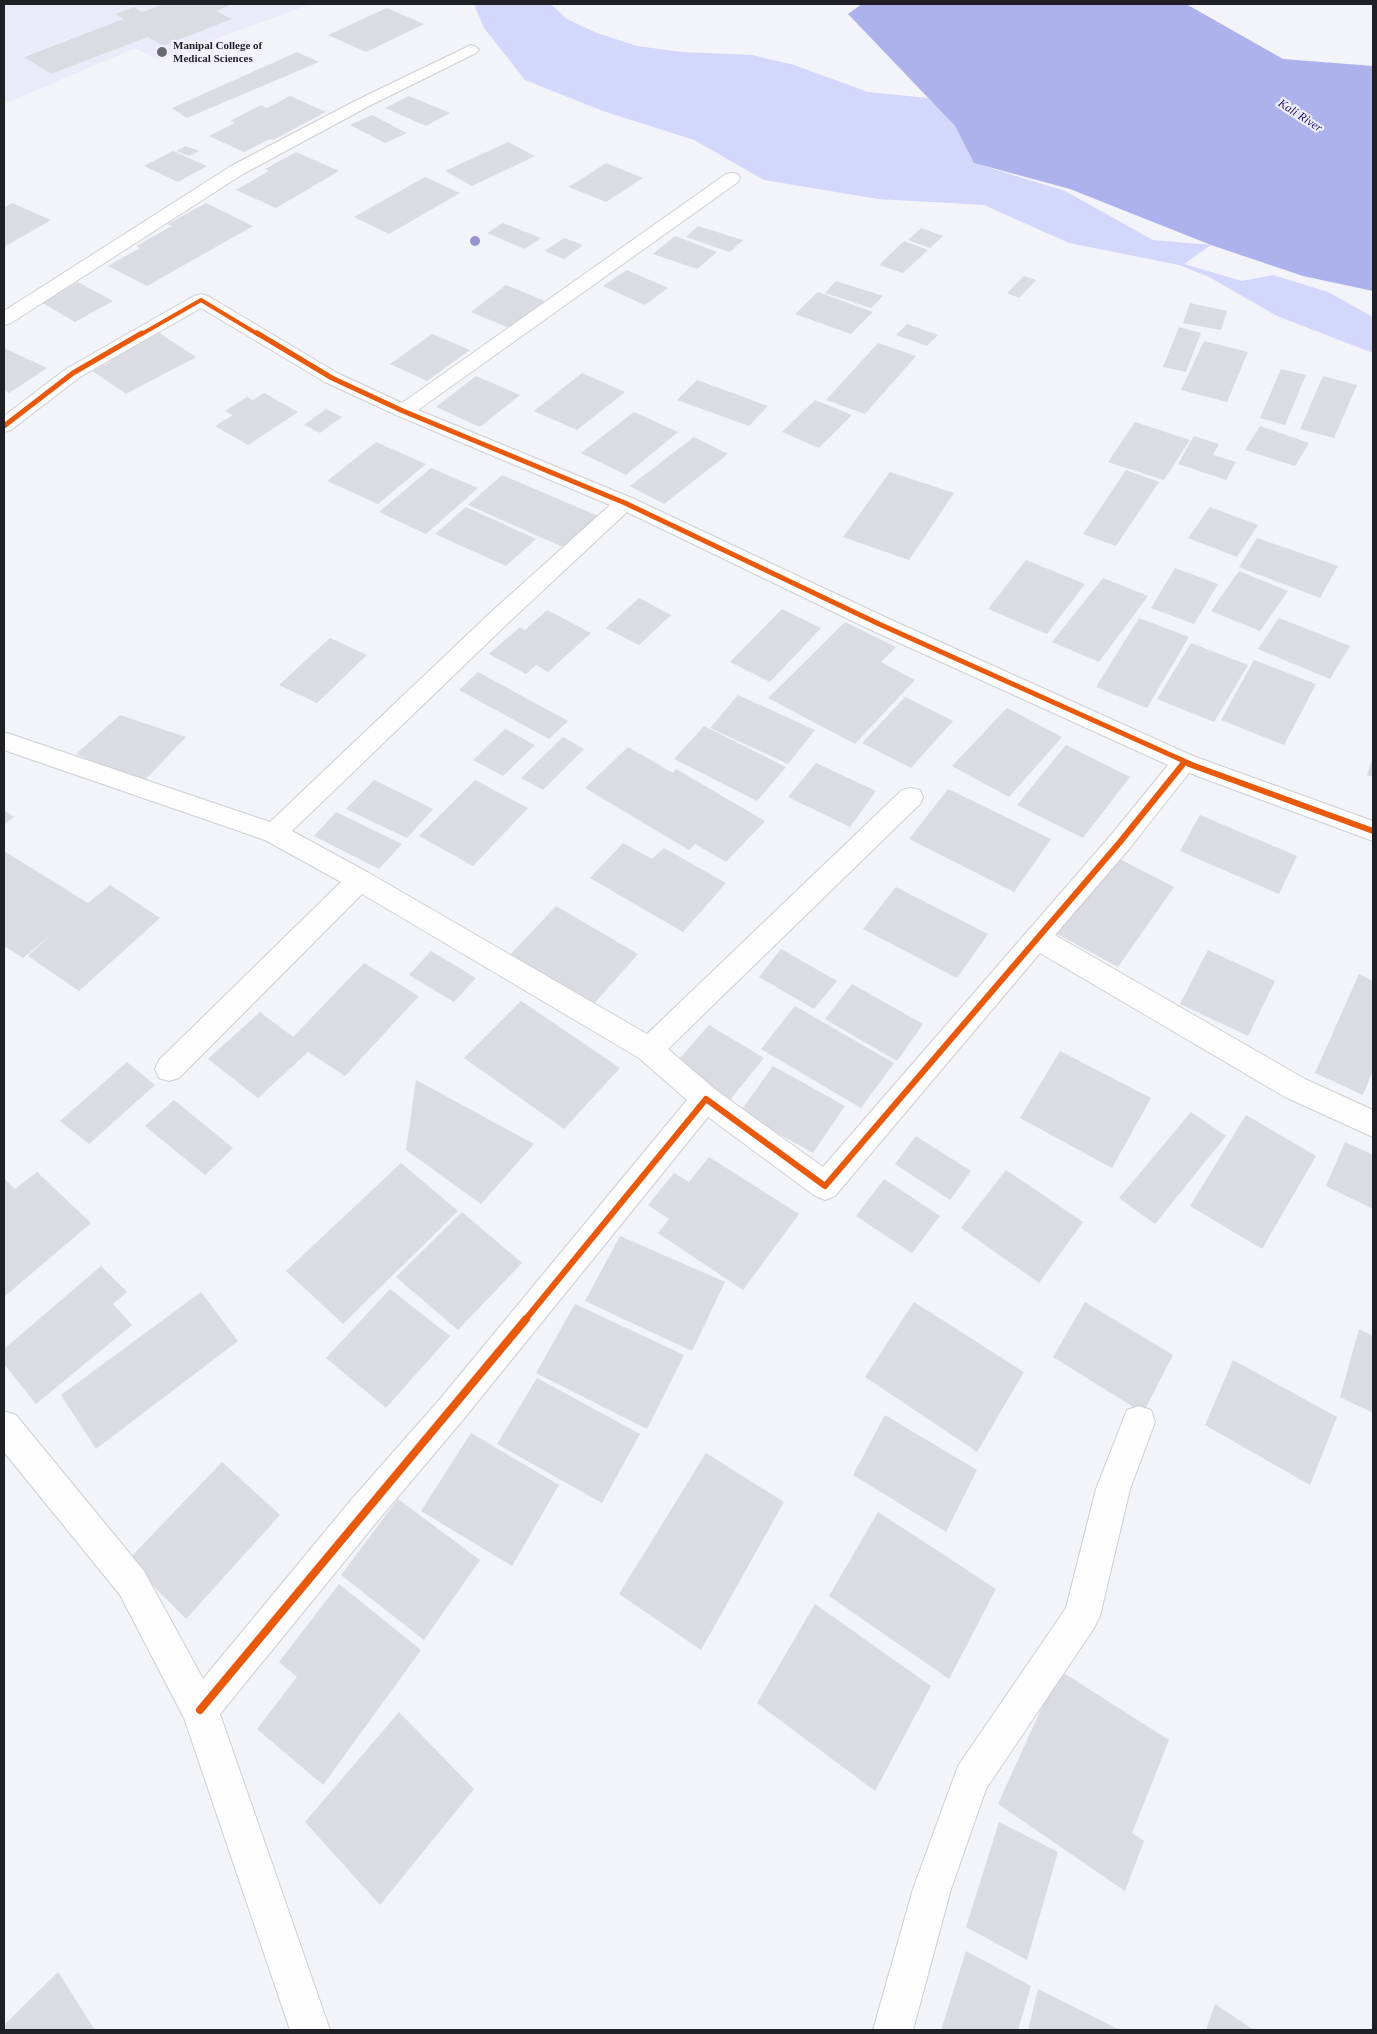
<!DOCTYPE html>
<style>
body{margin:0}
#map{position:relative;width:1377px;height:2034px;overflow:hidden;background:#f2f4fa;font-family:Georgia,serif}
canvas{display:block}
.frame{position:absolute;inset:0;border:5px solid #1f2025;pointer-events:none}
</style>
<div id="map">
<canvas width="1377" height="2034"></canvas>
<div class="frame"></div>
</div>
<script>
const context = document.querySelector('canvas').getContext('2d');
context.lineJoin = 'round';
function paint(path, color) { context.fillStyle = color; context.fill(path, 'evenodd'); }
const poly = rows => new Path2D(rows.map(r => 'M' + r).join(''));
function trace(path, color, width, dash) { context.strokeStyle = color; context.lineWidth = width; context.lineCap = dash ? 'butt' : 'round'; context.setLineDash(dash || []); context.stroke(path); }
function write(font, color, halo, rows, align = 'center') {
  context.font = font + ' Georgia,serif'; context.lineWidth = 4.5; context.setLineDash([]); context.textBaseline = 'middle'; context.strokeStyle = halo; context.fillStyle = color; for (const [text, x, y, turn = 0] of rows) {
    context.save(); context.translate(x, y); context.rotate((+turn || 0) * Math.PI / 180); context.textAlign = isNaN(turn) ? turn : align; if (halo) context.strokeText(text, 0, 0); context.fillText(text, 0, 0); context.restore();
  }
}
const built = poly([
 [4,4,164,4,142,12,134,7,116,14,123,19,24,56,51,74,148,37,163,46,232,19,216,11,234,4,311,4,158,60,135,48,4,104]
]);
const green = poly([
 [474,4,551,4,567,19,597,33,637,46,682,52,752,55,794,65,868,92,928,98,955,126,974,163,1065,191,1153,240,1211,245,1184,264,1242,281,1273,275,1328,292,1373,317,1373,353,1277,316,1209,277,1179,265,1069,243,984,205,878,199,764,180,694,140,603,111,525,80,484,28]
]);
const water = poly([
 [862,4,1186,4,1283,59,1373,66,1373,291,1303,276,1211,245,1070,189,974,163,955,126,848,14]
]);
const building = poly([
 [164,4,234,4,216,11,232,19,163,46,148,37,51,74,24,57,123,19,115,14,134,7,142,12],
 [387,8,424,24,366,52,328,35],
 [297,52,319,62,187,118,172,108],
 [290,96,326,112,273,140,270,139,244,152,209,136,235,123,230,121,261,105,267,108],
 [409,96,450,113,426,126,385,108],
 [372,115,407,133,385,143,350,125],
 [508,142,535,156,472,186,445,171],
 [185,146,199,151,190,156,176,151],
 [173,151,207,166,178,182,144,166],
 [296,152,339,171,276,208,236,190,269,171,265,169],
 [606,163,643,178,606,202,569,187],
 [425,177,460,193,389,234,354,217],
 [12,203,51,220,4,247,4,208],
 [206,203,253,226,147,286,108,266,140,248,136,246,172,226,168,224],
 [503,223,541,238,525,249,487,233],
 [698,226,743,240,730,252,686,237],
 [921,228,943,236,930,248,908,240],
 [675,236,717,252,697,269,653,254],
 [564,238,583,245,564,259,545,251],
 [904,241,928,250,903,273,879,265],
 [627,270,668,288,645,305,603,286],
 [1024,276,1036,280,1019,298,1007,293],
 [836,281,883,296,871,308,825,293],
 [78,282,113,301,75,322,41,302],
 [506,285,545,301,509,328,471,312],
 [818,292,873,312,851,334,795,314],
 [1190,303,1227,311,1221,330,1183,323],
 [907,324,938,335,927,346,896,335],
 [1179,327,1201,333,1186,372,1163,367],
 [158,332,196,357,126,394,92,371,112,361,107,358],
 [432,334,470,350,427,381,390,364],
 [1204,341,1248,352,1227,402,1181,390],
 [878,343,916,356,865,414,826,400],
 [4,348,47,368,9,393,4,390],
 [1281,369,1306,375,1285,425,1260,418],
 [582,373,625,392,577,430,534,411],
 [476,376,520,395,480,427,436,407],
 [1323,376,1357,385,1334,438,1300,429],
 [697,380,768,406,749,426,677,400],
 [264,393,298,412,248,445,215,426,233,415,225,411,247,397,253,400],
 [815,400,852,415,819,448,782,432],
 [326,409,342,417,320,433,304,425],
 [634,412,678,432,626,475,581,453],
 [1135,422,1190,440,1164,480,1108,462],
 [1260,426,1309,443,1295,466,1245,450],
 [1194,436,1219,444,1213,455,1236,462,1226,480,1178,464],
 [694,437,728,454,664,504,630,486],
 [376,442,426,464,378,504,327,481],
 [431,468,478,488,426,534,379,512],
 [1126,470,1159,482,1116,546,1083,534],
 [890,472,954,493,909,560,843,537],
 [502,475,598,516,565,548,468,505],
 [466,507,536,539,506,566,435,534],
 [1210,507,1258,525,1237,557,1188,538],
 [1257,538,1338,566,1320,598,1239,567],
 [1026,560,1085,584,1047,634,988,609],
 [1175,568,1218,584,1194,624,1151,608],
 [1239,571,1288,591,1260,631,1211,611],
 [1103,578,1148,596,1099,662,1052,642],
 [639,598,671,615,639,645,606,628],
 [782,609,821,628,770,682,730,662],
 [547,610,591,633,548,672,536,665,526,674,489,654,520,627,525,630],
 [1139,618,1189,637,1147,708,1096,687],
 [1279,618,1350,646,1330,679,1258,649],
 [845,622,896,647,881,662,915,680,855,744,768,698],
 [330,638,367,655,317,703,279,685],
 [1191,643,1248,665,1214,722,1157,699],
 [1254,660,1316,684,1284,745,1221,720],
 [478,672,568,721,549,739,459,690],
 [738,695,815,730,788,764,710,728],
 [905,697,953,721,911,768,862,743],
 [1007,708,1062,737,1009,797,952,766],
 [120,715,186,737,142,783,76,754],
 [704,726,786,767,757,801,674,759],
 [505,729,535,745,503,776,473,760],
 [563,737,584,749,543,790,521,778],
 [1066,745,1130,777,1083,838,1017,805],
 [628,747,673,773,676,769,765,821,726,862,695,844,689,850,585,788],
 [1373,757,1373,777,1367,775],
 [816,763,876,791,850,827,788,797],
 [374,780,433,809,407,838,346,809],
 [475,780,528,808,473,866,419,836],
 [948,789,1051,839,1014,892,909,839],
 [4,810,14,817,4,825],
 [336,812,402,844,379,869,314,836],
 [1200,815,1297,856,1279,894,1180,851],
 [623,843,652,859,664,848,726,883,683,932,590,878],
 [4,851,88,903,110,885,160,918,79,991,28,956,53,933,23,958,4,946],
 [1114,856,1174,887,1118,967,1057,934],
 [896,887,988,934,957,978,863,929],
 [556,906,638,954,592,1006,509,956],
 [781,949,837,981,814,1009,759,977],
 [1208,950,1275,981,1248,1036,1180,1004],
 [431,951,476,978,454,1002,409,975],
 [364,963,419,996,345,1076,308,1052,258,1098,208,1059,260,1012,293,1037],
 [1359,974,1373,981,1373,1070,1363,1095,1315,1073],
 [852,984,923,1024,897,1061,825,1019],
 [521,1001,620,1068,564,1129,464,1058],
 [795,1006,894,1063,861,1108,761,1049],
 [709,1025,764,1058,729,1101,673,1066],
 [1060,1051,1151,1098,1112,1168,1020,1118],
 [127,1062,155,1085,89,1144,60,1121],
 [773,1066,845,1106,813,1153,740,1112],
 [416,1080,534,1144,481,1204,406,1150],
 [174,1100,233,1148,205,1175,145,1126],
 [1191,1112,1226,1136,1155,1224,1119,1198],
 [1246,1115,1316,1156,1262,1249,1190,1206],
 [916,1136,971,1171,950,1200,895,1164],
 [1345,1142,1373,1155,1373,1209,1326,1186],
 [709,1157,799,1214,743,1290,658,1233,669,1219,648,1205,674,1173,689,1182],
 [401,1163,458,1211,343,1324,286,1271],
 [1006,1170,1083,1222,1039,1283,961,1228],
 [37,1172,91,1223,4,1297,4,1178,15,1189],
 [884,1179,940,1216,912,1253,856,1216],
 [462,1212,522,1263,458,1330,396,1277],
 [620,1236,725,1282,692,1351,585,1301],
 [101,1266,127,1292,113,1304,132,1325,36,1404,4,1364,4,1349],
 [390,1289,450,1336,386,1408,326,1358],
 [201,1292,238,1341,96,1449,61,1395],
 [914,1302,1024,1372,977,1452,865,1377],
 [1085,1302,1173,1355,1143,1413,1053,1357],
 [575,1304,684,1355,647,1429,536,1373],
 [1359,1329,1373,1336,1373,1413,1340,1397],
 [1233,1360,1337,1417,1310,1485,1205,1425],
 [537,1378,640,1434,602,1503,497,1444],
 [885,1415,977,1470,946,1532,853,1475],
 [471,1433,559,1485,512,1566,421,1511],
 [706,1453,784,1502,701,1650,619,1594],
 [222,1462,280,1515,186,1619,128,1560],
 [398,1499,480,1560,424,1640,341,1575],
 [878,1512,996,1589,949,1679,829,1596],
 [339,1584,421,1650,323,1785,257,1729,297,1677,279,1662],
 [815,1604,931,1686,875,1791,757,1703],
 [1059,1670,1169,1740,1132,1833,1144,1841,1125,1891,998,1804],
 [399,1712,474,1789,380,1905,305,1822],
 [999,1822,1058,1852,1027,1960,966,1927],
 [966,1951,1031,1986,1018,2030,941,2030],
 [58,1972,95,2030,4,2030,4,2025],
 [1038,1989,1120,2030,1028,2030],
 [1215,2004,1254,2030,1206,2030]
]);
const minor = poly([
 [471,45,476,47,479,50,476,53,369,106,243,174,11,323,4,325,4,311,231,166,357,100,471,45],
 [732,173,738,174,740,178,738,182,418,410,632,498,887,618,1193,756,1373,821,1373,841,1189,773,1129,849,1055,935,1305,1079,1373,1110,1373,1137,1285,1097,1040,953,835,1196,825,1200,815,1196,708,1117,462,1421,375,1524,220,1714,330,2030,290,2030,184,1718,120,1595,4,1452,4,1411,16,1415,144,1571,203,1679,351,1500,440,1399,687,1100,639,1058,362,894,179,1078,169,1081,159,1078,155,1069,159,1060,341,882,265,840,4,750,4,732,270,822,490,613,610,505,396,415,325,382,201,308,80,377,11,430,4,432,4,416,66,369,194,296,201,294,208,296,339,374,402,403,726,174,732,173],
 [627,512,871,630,1168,765,1111,835,823,1167,716,1090,668,1049,920,804,923,797,920,790,911,788,902,790,647,1034,369,873,292,831,506,625,627,512],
 [1139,1406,1151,1410,1155,1422,1130,1489,1100,1616,1094,1628,986,1789,951,1889,913,2030,873,2030,913,1889,958,1766,1066,1608,1096,1489,1127,1410,1139,1406]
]);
const cyclewayFar3 = poly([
 [140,335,201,300,259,335]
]);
const cyclewayFar2 = poly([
 [257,333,332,378,403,411,625,503,879,624,1193,765],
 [4,426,73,373,142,333],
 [1182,765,1184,762]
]);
const cyclewayFar1 = poly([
 [1189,764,1373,831],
 [525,1320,706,1099,825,1186,1120,842,1183,764]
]);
const cycleway = poly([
 [200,1710,526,1319]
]);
const trees = [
 [475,241]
];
const markers = [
 [162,52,6,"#696a70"]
];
const farPoinames = [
 ["Manipal College of",173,46],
 ["Medical Sciences",173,59]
];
const farWaternames = [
 ["Kali River",1300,116,33]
];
paint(built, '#e9ebf9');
paint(green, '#d3d7fc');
paint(water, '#adb1ec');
paint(building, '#dadbe3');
trace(minor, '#cecfd4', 2);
paint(minor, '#fdfdfe');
trace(cyclewayFar3, '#e8590c', 4);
trace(cyclewayFar2, '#e8590c', 5);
trace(cyclewayFar1, '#e8590c', 6);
trace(cycleway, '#e8590c', 8);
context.fillStyle = '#9695cd';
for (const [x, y] of trees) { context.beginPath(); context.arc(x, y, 5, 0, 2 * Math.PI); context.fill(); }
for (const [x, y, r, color] of markers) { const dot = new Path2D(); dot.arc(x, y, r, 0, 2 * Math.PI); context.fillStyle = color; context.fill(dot); trace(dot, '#eff1fe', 2); }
write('bold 11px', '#1f2025', '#eff1fe', farPoinames, 'left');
write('italic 12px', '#251473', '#eff1fe', farWaternames);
</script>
